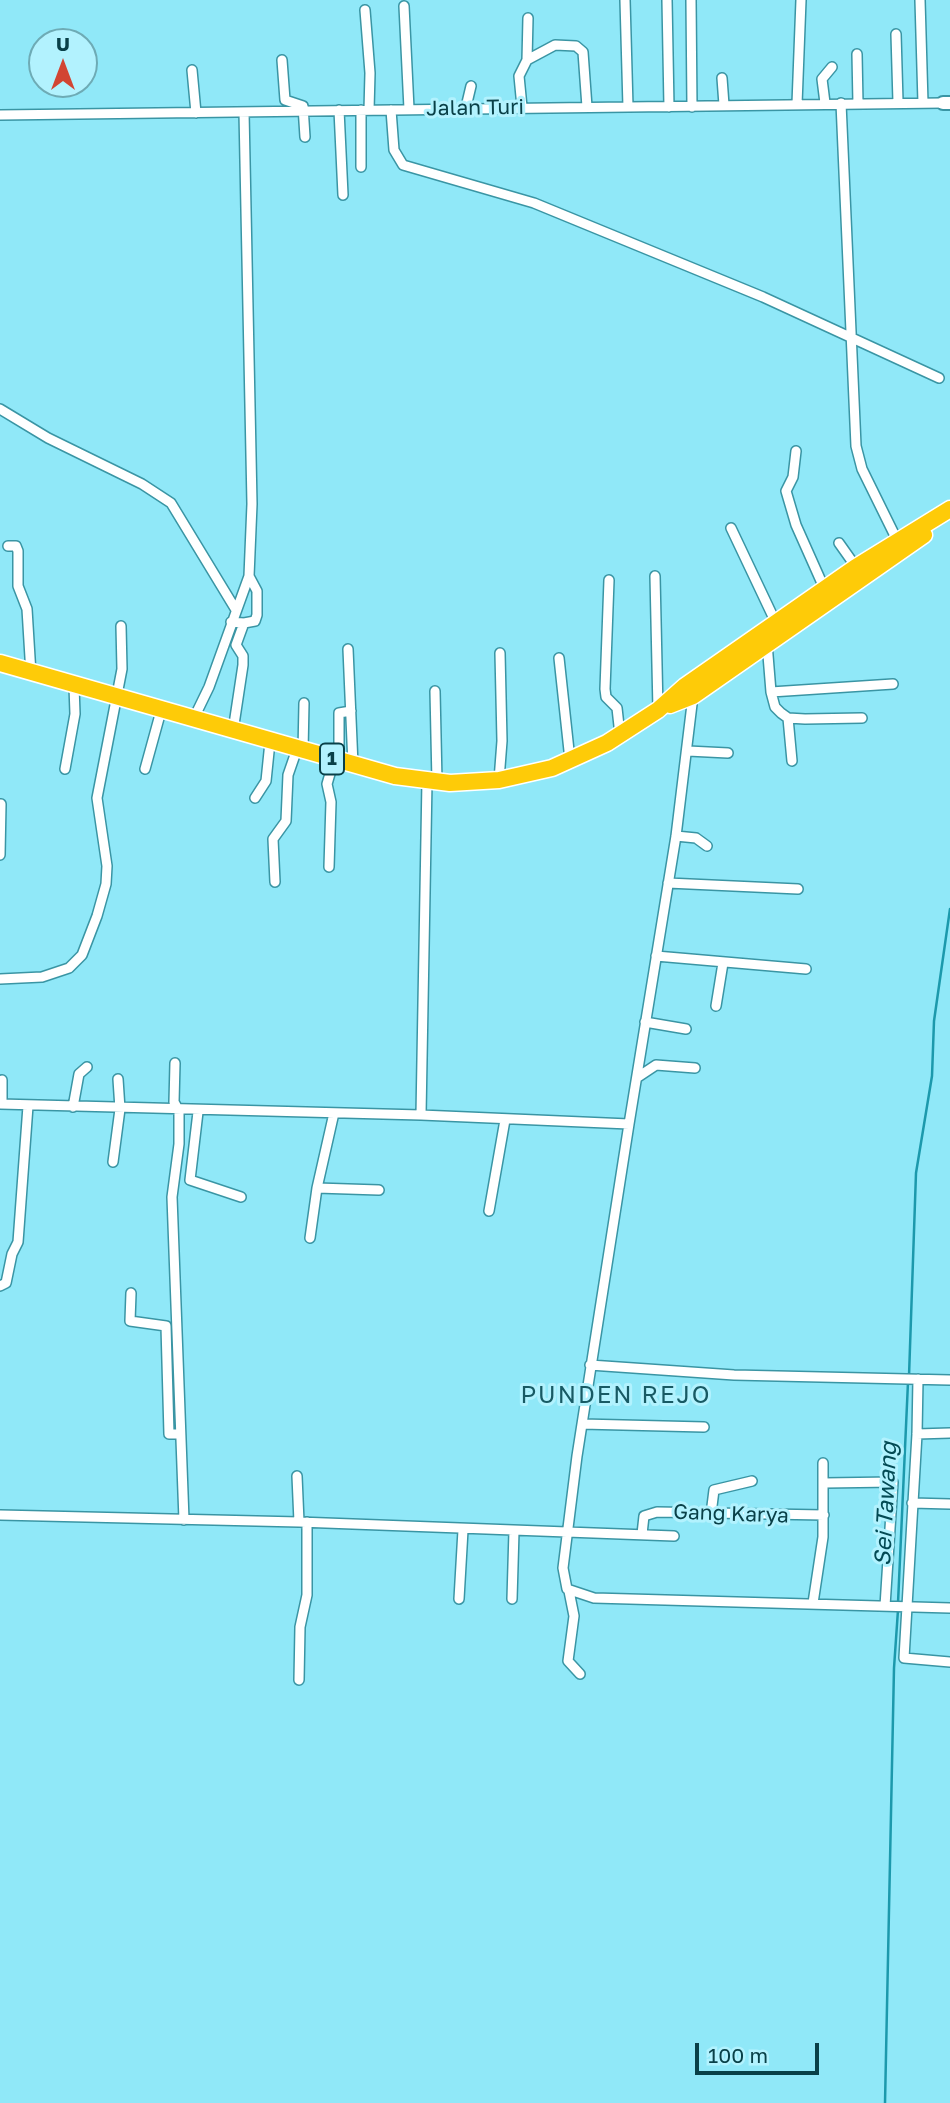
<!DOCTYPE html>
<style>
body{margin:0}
#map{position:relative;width:950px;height:2103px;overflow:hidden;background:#90e8f8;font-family:"Golos Text",sans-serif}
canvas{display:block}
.north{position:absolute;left:28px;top:28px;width:70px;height:70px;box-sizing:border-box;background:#b2f2fe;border:2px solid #6eabb5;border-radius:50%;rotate:0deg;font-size:19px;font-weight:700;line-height:28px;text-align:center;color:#094048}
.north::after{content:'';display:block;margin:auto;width:24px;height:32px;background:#d24533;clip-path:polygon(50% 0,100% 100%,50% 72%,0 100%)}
.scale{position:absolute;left:695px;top:2043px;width:124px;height:32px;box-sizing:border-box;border:4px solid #094048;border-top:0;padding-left:9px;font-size:21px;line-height:24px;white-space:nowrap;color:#094048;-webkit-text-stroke:5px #b2f2fe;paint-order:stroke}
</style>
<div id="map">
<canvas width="950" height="2103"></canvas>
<div class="north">U</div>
<div class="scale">100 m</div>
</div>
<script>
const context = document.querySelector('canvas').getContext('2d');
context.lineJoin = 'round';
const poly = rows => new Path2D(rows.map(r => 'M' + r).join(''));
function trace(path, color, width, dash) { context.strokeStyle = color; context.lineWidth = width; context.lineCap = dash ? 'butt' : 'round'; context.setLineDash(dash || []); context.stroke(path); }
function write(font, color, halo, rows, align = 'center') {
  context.font = font + ' "Golos Text",sans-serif'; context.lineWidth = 6; context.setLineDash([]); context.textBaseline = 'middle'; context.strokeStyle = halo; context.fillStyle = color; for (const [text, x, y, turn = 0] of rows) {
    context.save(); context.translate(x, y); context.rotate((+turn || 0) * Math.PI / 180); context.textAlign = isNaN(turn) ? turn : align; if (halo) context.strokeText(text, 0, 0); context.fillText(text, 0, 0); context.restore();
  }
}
const stream = poly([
 [909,1376,916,1173,932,1076,934,1021,950,909],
 [898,1603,908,1382],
 [885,2103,894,1668,898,1610]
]);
const street = poly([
 [625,0,628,107],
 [667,0,669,107],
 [691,0,692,107],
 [920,0,923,103],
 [404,6,409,109],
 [365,10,370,73,369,110],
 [896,34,898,102],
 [857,54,858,104],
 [282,60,285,100,303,106,305,137],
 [527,60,555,45,576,46,583,52,587,107],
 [192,70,196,113],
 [722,78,724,105],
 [825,103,822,79,832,67],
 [841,103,856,446,862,469,897,540],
 [797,104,801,0],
 [466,107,471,86],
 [522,107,519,76,527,60,528,18],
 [339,110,343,195],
 [361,110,361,167],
 [391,110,394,150,403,165,534,203,763,297,939,378],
 [0,115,943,103],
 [0,409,48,438,142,484,171,503,236,610],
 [796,451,793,477,786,491,796,525,825,590],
 [731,528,776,623],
 [839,543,856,567],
 [8,546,16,546,18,551,18,586,27,609,31,674],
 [655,576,658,710],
 [609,580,605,689,606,697,617,708,620,735],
 [231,622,244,623,236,645,243,656,243,665,233,731],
 [244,623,255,621,257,615,257,591,249,576],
 [767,643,771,692,775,707,781,713,788,718,805,719,862,718],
 [348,649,353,765],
 [559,658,570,760],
 [435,691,437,782],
 [771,692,893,684],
 [788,718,792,761],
 [193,720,209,687,249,576,252,504,244,112],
 [303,751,304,703],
 [688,751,728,753],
 [339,761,339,713,351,711],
 [65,769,75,714,74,686],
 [145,769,161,711],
 [499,780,502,741,500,653],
 [255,798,266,781,270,742],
 [676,836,696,838,707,846],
 [0,855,1,804],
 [329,867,331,802,327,784,334,760],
 [275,882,273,839,286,821,288,775,297,749],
 [668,883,798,889],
 [656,956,806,969],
 [0,979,42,977,69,968,82,955,97,916,106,884,107,866,97,798,122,669,121,626],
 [716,1006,723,963],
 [645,1022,686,1029],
 [175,1063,174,1102,179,1111,179,1144,172,1197,184,1520],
 [638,1077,656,1065,695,1068],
 [2,1080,2,1104],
 [0,1104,421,1115,629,1124,676,836,693,696],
 [73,1107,79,1074,87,1067],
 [198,1112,190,1180,241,1197],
 [421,1115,427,781],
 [629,1124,577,1456,563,1568,567,1589,594,1598,950,1608],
 [113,1162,120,1109,118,1079],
 [317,1188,379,1190],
 [489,1211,505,1120],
 [310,1238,317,1188,334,1113],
 [0,1286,6,1283,12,1254,18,1242,28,1106],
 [131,1293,130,1321,166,1326,169,1434,180,1434],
 [590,1365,734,1375,950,1380],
 [918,1379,917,1434,904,1658,950,1662],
 [582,1424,704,1427],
 [917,1434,950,1433],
 [297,1476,299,1522],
 [825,1483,893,1482,885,1606],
 [912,1503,950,1504],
 [711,1514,714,1490,752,1481],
 [0,1515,299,1522,674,1536],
 [642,1534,644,1516,657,1512,824,1515],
 [569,1591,574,1616,568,1661,580,1674],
 [459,1599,463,1530],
 [512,1599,514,1531],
 [813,1603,823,1537,823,1463],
 [299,1680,300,1627,307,1595,307,1522]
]);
const secondary = poly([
 [943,103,950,103]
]);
const highway = poly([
 [0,663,395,776,450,783,499,780,552,768,607,743,658,710,685,686,856,567,950,509],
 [670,705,693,696,924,535]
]);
const shields = [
 [332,759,24]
];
const shieldNames = [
 ["1",332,759]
];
const streetNames = [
 ["Jalan Turi",475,108,-1],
 ["Gang Karya",731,1514,2]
];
const waterNames = [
 ["Sei Tawang",886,1504,-87]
];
const quarterNames = [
 ["PUNDEN REJO",616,1395]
];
trace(stream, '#1c99ac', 2.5);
trace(street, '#3a95a4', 12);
trace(secondary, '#3a95a4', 16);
trace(highway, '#fff', 19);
trace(street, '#fff', 9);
trace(secondary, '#fff', 12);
trace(highway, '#fecb08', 16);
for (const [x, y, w] of shields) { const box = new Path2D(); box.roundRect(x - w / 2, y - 15.5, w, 31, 5); context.fillStyle = '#b2f2fe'; context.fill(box); trace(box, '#094048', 2); }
write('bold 19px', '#094048', null, shieldNames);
write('21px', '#094048', '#b2f2fe', streetNames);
write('italic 23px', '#034a54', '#b2f2fe', waterNames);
context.letterSpacing = '2px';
write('24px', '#185a64', '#b2f2fe', quarterNames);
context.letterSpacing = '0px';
</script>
